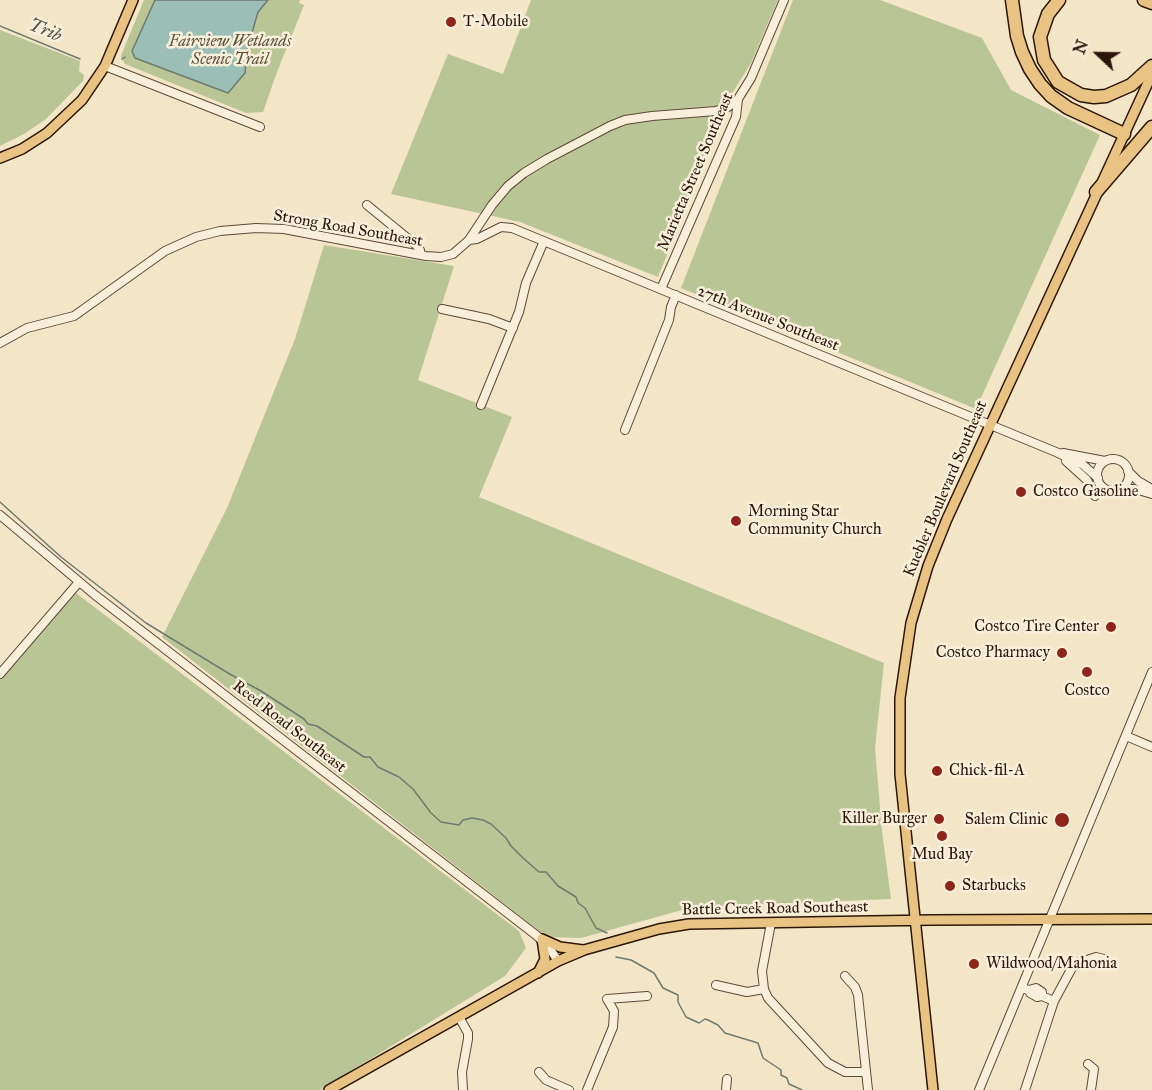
<!DOCTYPE html>
<style>
body{margin:0}
#map{position:relative;width:1152px;height:1090px;overflow:hidden;background:#f2e6c6;font-family:"IM FELL Great Primer",serif}
canvas{display:block}
.north{position:absolute;left:1068px;top:24px;width:60px;height:60px;-webkit-text-stroke:4px #f7efda;paint-order:stroke;rotate:292deg;font-size:16px;font-weight:700;line-height:24px;text-align:center;color:#2c1609}
.north::after{content:'';display:block;margin:auto;width:21px;height:27px;background:#2c1609;clip-path:polygon(50% 0,100% 100%,50% 72%,0 100%)}
</style>
<div id="map">
<canvas width="1152" height="1090"></canvas>
<div class="north">N</div>
</div>
<script>
const context = document.querySelector('canvas').getContext('2d');
context.lineJoin = 'round';
function paint(path, color) { context.fillStyle = color; context.fill(path, 'evenodd'); }
const poly = rows => new Path2D(rows.map(r => 'M' + r).join(''));
function trace(path, color, width, dash) { context.strokeStyle = color; context.lineWidth = width; context.lineCap = dash ? 'butt' : 'round'; context.setLineDash(dash || []); context.stroke(path); }
function write(font, color, halo, rows, align = 'center') {
  context.font = font + ' "IM FELL Great Primer",serif'; context.lineWidth = 5; context.setLineDash([]); context.textBaseline = 'middle'; context.strokeStyle = halo; context.fillStyle = color; for (const [text, x, y, turn = 0] of rows) {
    context.save(); context.translate(x, y); context.rotate((+turn || 0) * Math.PI / 180); context.textAlign = isNaN(turn) ? turn : align; if (halo) context.strokeText(text, 0, 0); context.fillText(text, 0, 0); context.restore();
  }
}
const green = poly([
 [144,0,300,0,299,3,304,5,277,72,263,112,246,113,125,64,121,57,122,53],
 [531,0,778,0,751,63,733,92,658,277,520,222,391,194,448,54,503,74],
 [793,0,880,0,982,38,1011,90,1100,135,976,409,681,288],
 [0,30,80,61,79,71,84,75,83,81,46,119,24,134,0,146],
 [324,245,454,266,418,380,512,417,479,497,884,663,875,748,882,831,891,899,693,907,581,938,547,937,162,637,227,508,295,339],
 [76,593,519,931,526,948,505,976,320,1090,0,1090,0,675]
]);
const water = poly([
 [155,0,268,0,258,12,247,50,245,73,228,93,135,58,132,51,155,0]
]);
const stream = poly([
 [0,26,80,59],
 [122,59,125,57],
 [0,502,61,557,146,623,228,673,261,691,304,719,308,724,317,726,364,757,370,757,378,767,399,777,413,789,431,813,441,822,459,825,463,820,472,818,483,820,491,824,506,838,511,846,523,858,539,872,546,872,558,886,576,897,578,903,585,908,596,928,607,933],
 [616,957,631,960,654,973,663,988,678,995,678,1002,686,1017,699,1023,705,1019,708,1020,718,1025,725,1033,758,1043,763,1058,781,1070,781,1075,787,1078,789,1084,802,1090]
]);
const minor = poly([
 [105,66,260,127],
 [367,205,416,245,420,250,420,255],
 [469,240,477,239,501,227,512,228,1056,452,1082,464,1098,478],
 [661,289,736,117,738,99,751,78,784,0],
 [442,309,489,319,513,328],
 [0,343,27,328,74,316,165,251,196,237,220,231,256,228,284,229,426,256,441,257,453,254,469,240,492,205,508,186,524,173,547,159,610,126,625,120,652,116,716,111,728,107,738,99],
 [481,405,519,312,526,283,544,241],
 [625,430,669,320,671,307,676,295],
 [1063,453,1105,461],
 '1097 475a16 16 0 1 1 32 0a16 16 0 1 1-32 0Z',
 [1066,461,1087,480,1095,496],
 [1128,471,1138,481,1152,489],
 [1120,489,1135,489,1152,494],
 [0,515,95,595,536,935,548,946,558,961],
 [0,674,79,582],
 [1126,736,1152,747],
 [771,923,762,971,764,989,768,998,828,1063,845,1072,866,1072],
 [845,976,855,987,858,995,868,1090],
 [716,985,747,992,764,989],
 [1025,989,1029,990,1036,988,1042,992,1042,996],
 [1029,990,1030,993,1037,997,1042,996,1054,1001],
 [607,999,647,996],
 [459,1017,468,1033,468,1039,462,1072,463,1090],
 [1088,1064,1094,1069,1091,1090],
 [539,1072,546,1080,569,1090],
 [587,1090,613,1027,614,1011,607,999],
 [726,1090,727,1079],
 [979,1090,1152,672],
 [1025,1090,1054,1001,1074,964,1096,957,1104,959]
]);
const major = poly([
 [0,158,22,149,47,133,82,100,105,66,133,0],
 [542,939,560,947,583,950],
 [538,973,545,959,542,939],
 [329,1090,558,961,584,950,659,929,689,924,932,920,1152,919],
 [933,1090,900,774,900,698,911,623,928,566,947,519,1152,74]
]);
const highway = poly([
 [1012,0,1017,36,1022,52,1030,69,1040,84,1051,96,1068,108,1124,134],
 [1059,0,1048,14,1040,37,1044,60,1058,82,1081,95,1094,97,1106,96,1131,85,1152,66],
 [1144,0,1152,3],
 [1096,192,1152,127]
]);
const markers = [
 [451,22,6,"#8f2418"],
 [1021,492,6,"#8f2418"],
 [736,521,6,"#8f2418"],
 [1111,627,6,"#8f2418"],
 [1062,653,6,"#8f2418"],
 [1087,672,6,"#8f2418"],
 [937,771,6,"#8f2418"],
 [939,819,6,"#8f2418"],
 [1062,820,8,"#8f2418"],
 [942,836,6,"#8f2418"],
 [950,886,6,"#8f2418"],
 [974,964,6,"#8f2418"]
];
const poiNames = [
 ["T-Mobile",463,22],
 ["Costco Gasoline",1033,492],
 ["Morning Star",748,512],
 ["Community Church",748,530],
 ["Costco Tire Center",1099,627,"right"],
 ["Costco Pharmacy",1050,653,"right"],
 ["Costco",1087,691,"center"],
 ["Chick-fil-A",949,771],
 ["Killer Burger",927,819,"right"],
 ["Salem Clinic",1048,820,"right"],
 ["Mud Bay",942,855,"center"],
 ["Starbucks",962,886],
 ["Wildwood/Mahonia",986,964]
];
const parkNames = [
 ["Fairview Wetlands",230,42],
 ["Scenic Trail",230,60]
];
const streetNames = [
 ["Marietta Street Southeast",696,172,-67],
 ["Strong Road Southeast",348,229,10],
 ["27th Avenue Southeast",768,319,22],
 ["Kuebler Boulevard Southeast",946,489,-67],
 ["Reed Road Southeast",289,727,38],
 ["Battle Creek Road Southeast",775,909,-1]
];
const waterNames = [
 ["Trib",45,31,22]
];
paint(green, '#bac595');
paint(water, '#9bbfb6');
trace(water, '#6f7b71', 1.5);
trace(stream, '#6f7b71', 1.5);
trace(minor, '#5e4a38', 10);
trace(major, '#2c1609', 12);
trace(highway, '#2c1609', 15);
trace(minor, '#f7efda', 8);
trace(major, '#e9c383', 9);
trace(highway, '#e9c383', 12);
for (const [x, y, r, color] of markers) { const dot = new Path2D(); dot.arc(x, y, r, 0, 2 * Math.PI); context.fillStyle = color; context.fill(dot); trace(dot, '#f7efda', 2); }
write('16px', '#2c1609', '#f7efda', poiNames, 'left');
write('italic 16px', '#5e533a', '#f7efda', parkNames);
write('16px', '#2c1609', '#f7efda', streetNames);
write('italic 18px', '#535146', '#f7efda', waterNames);
</script>
